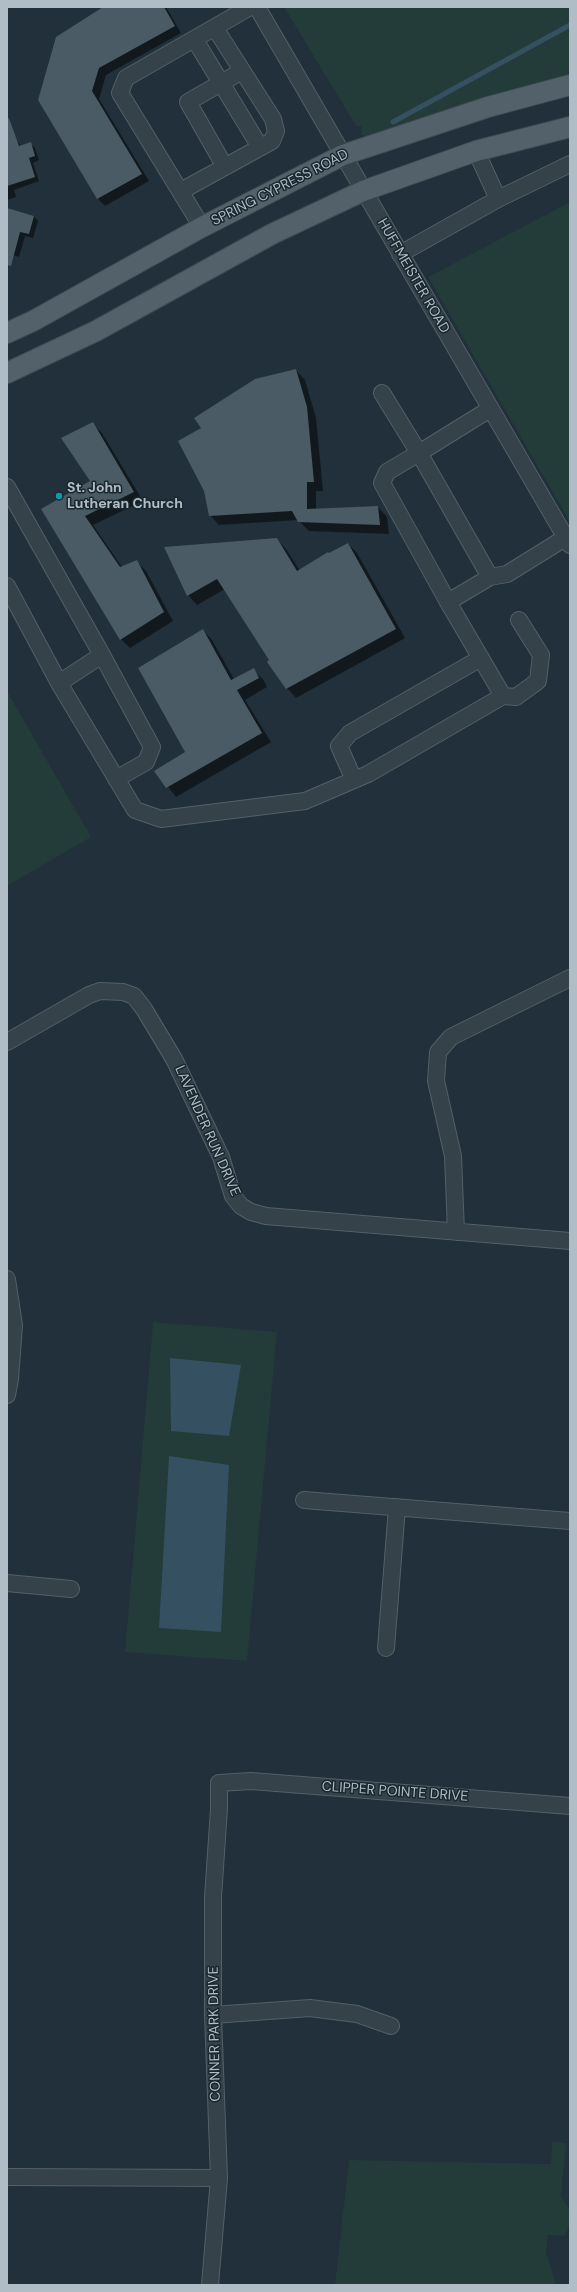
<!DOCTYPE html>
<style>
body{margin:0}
#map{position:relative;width:577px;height:2292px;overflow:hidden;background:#21303a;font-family:"DM Sans",sans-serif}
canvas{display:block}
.frame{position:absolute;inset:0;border:8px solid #b0bdc6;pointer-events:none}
</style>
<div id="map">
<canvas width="577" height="2292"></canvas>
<div class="frame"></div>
</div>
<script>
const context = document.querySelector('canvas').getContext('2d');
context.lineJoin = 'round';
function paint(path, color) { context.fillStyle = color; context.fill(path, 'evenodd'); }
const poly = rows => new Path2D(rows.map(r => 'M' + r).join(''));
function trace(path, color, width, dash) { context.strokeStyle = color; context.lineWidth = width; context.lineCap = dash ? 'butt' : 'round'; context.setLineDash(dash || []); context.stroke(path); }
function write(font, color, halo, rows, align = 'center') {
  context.font = font + ' "DM Sans",sans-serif'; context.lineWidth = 3; context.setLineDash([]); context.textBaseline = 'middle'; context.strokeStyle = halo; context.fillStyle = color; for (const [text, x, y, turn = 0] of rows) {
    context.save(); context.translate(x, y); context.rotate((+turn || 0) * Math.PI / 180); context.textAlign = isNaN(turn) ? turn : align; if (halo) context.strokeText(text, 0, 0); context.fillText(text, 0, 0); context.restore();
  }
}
const green = poly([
 [284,7,570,7,570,75,490,96,372,137,361,135,362,127,356,126],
 [570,202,570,522,428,277],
 [7,691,91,837,7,886],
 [153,1322,277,1332,247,1661,125,1652],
 [552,2142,566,2143,561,2196,570,2211,570,2225,565,2236,548,2235,546,2252,556,2285,335,2285,349,2160,551,2164]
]);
const water = poly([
 [170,1358,241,1365,229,1436,171,1431],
 [169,1456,229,1465,221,1632,159,1628]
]);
const shadow = poly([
 [105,7,166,7,181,33,106,75,99,99,149,181,105,206,98,199,39,100],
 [15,139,21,146,30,143,35,148,39,160,33,163,39,181,14,190,16,197,7,200,7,141],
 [7,209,34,216,38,221,33,238,25,236,19,257,7,253],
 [296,370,305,380,316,418,323,491,316,491,316,509,378,507,387,517,389,534,309,531,298,520,219,525,210,515],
 [93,424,102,433,143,501,93,525,122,567,136,561,146,571,173,621,130,648,121,639,42,509,91,482],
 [277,539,286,549,300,571,348,544,357,553,405,638,296,698,287,688,225,589,197,605,188,595],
 [203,630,212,640,234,679,253,670,263,679,267,687,245,700,271,742,176,797,156,771,186,752]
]);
const stream = poly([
 [393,122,570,25]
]);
const building = poly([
 [103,7,164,7,175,26,99,68,92,91,142,174,97,199,38,100,56,37],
 [9,118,19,146,31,142,35,156,29,158,35,177,7,186,7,119],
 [7,208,34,216,29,234,20,232,11,266,7,265],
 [296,369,307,407,314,482,307,482,307,509,378,506,380,525,298,522,292,511,209,516,204,491,178,441,201,428,194,418,255,379],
 [93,422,134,492,85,516,120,567,137,560,164,612,120,640,41,509,90,481,61,438],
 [277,538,297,571,328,552,329,553,348,543,396,629,286,689,267,662,269,660,217,579,187,596,164,547],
 [203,629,231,680,254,668,259,678,237,690,262,733,166,788,154,771,185,752,138,668]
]);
const minor = poly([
 [257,7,570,545],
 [195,40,260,147],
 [476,151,498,199],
 [225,167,188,102,242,71],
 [181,191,272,141,276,131,273,119,215,28],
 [202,227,120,93,126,78,250,7],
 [400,254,498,199,570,164],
 [382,393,419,453,387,472,382,483,448,602,490,577],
 [490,409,419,453,490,577,507,574,565,538],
 [7,487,102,655,59,683,7,586],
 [448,602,503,696,516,697,538,681,541,655,519,620],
 [102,655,152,747,146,762,116,779],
 [59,683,135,810,161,819,305,801,368,774,503,696],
 [354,780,339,746,350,733,481,658],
 [7,1042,89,995,100,991,123,992,134,996,144,1009,174,1059,221,1157,233,1196,241,1206,251,1212,266,1216,570,1241],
 [456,1232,453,1156,436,1081,438,1052,451,1037,570,978],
 [7,1279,14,1325,10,1379,7,1395],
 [304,1500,570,1521],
 [7,1583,71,1589],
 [386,1648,397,1507],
 [213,2015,310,2008,357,2014,391,2026],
 [7,2177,219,2178],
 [210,2285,219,2178,213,2015,213,1897,219,1809,219,1783,251,1781,570,1806]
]);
const major = poly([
 [7,333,33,321,202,227,343,155,488,107,570,85],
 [7,373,96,331,272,234,363,191,476,151,570,127]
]);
const markers = [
 [59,496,4,"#0f9aa8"]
];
const streetNames = [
 ["SPRING CYPRESS ROAD",280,188,-27],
 ["HUFFMEISTER ROAD",413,276,60],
 ["LAVENDER RUN DRIVE",207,1131,66],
 ["CLIPPER POINTE DRIVE",395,1792,4],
 ["CONNER PARK DRIVE",215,2034,-91]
];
const poiNames = [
 ["St. John",67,488],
 ["Lutheran Church",67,504]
];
paint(green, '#233b39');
paint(water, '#355061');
paint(shadow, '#0007');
trace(stream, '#355061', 5);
paint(building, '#4a5b65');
trace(minor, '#536068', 18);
trace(major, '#3e4b53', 22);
trace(minor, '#35424a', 16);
trace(major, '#53616a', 20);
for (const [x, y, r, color] of markers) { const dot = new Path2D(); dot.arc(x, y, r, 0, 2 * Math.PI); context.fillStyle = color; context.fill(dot); trace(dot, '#1a272f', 1.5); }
write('14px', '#b0bdc6', '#1a272f', streetNames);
write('bold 14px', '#b0bdc6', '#1a272f', poiNames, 'left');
</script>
